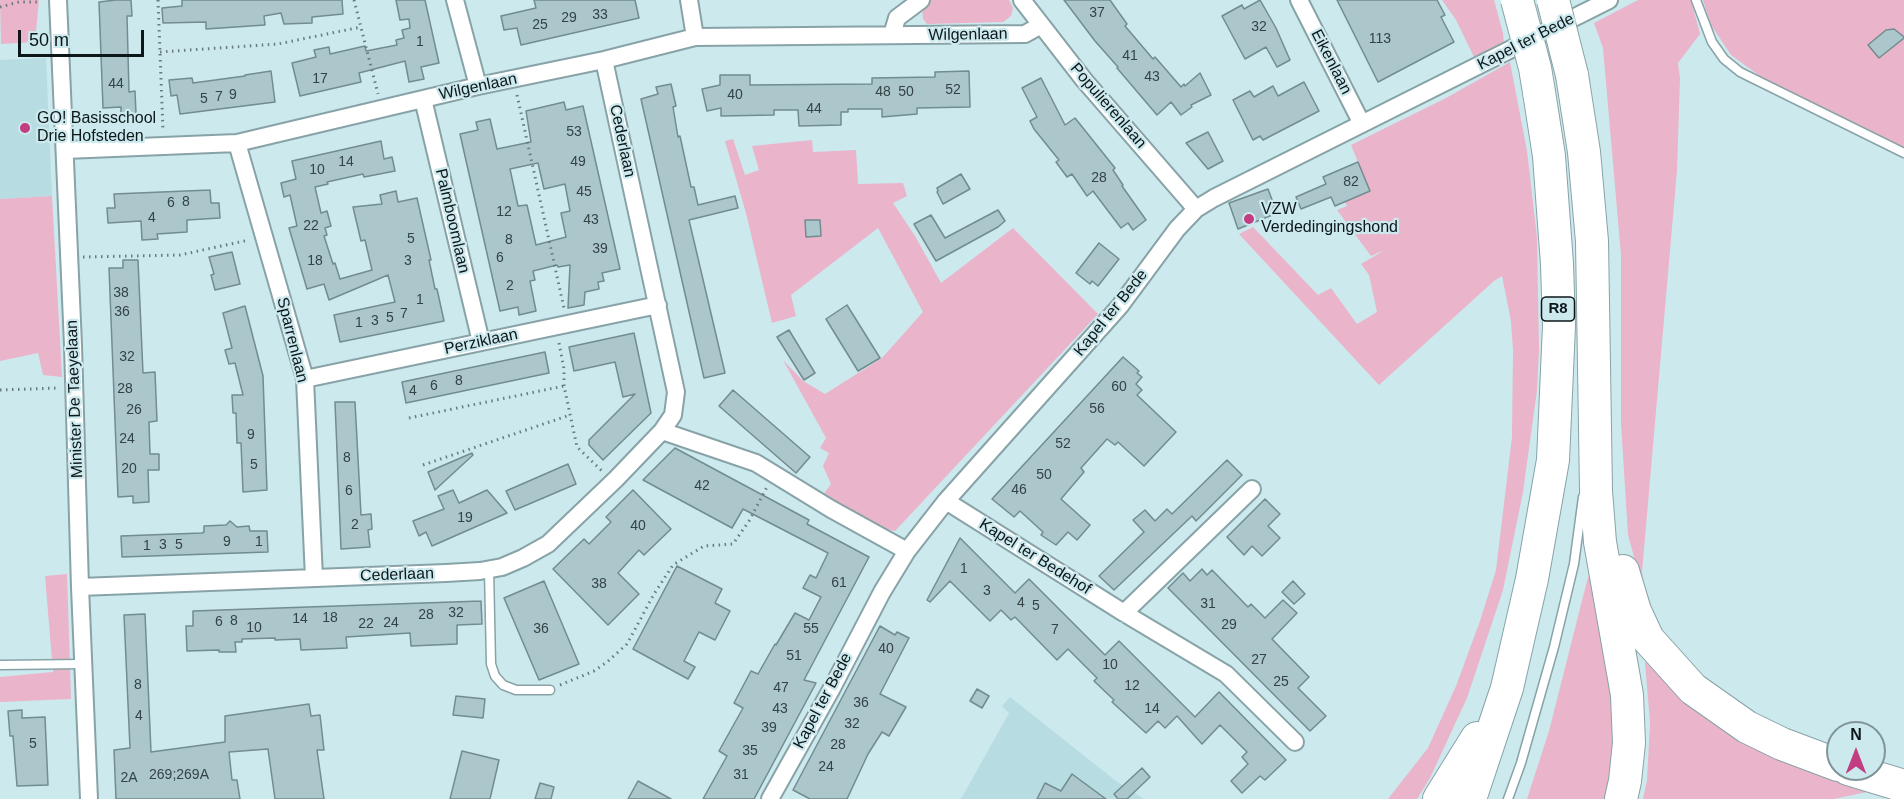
<!DOCTYPE html>
<style>
body{margin:0}
#map{position:relative;width:1904px;height:799px;overflow:hidden;background:#cce9ee;font-family:Helvetica,sans-serif}
canvas{display:block}
.north{position:absolute;left:1826px;top:721px;width:60px;height:60px;box-sizing:border-box;background:#cce9ee;border:2px solid #809599;border-radius:50%;rotate:0deg;font-size:16px;font-weight:700;line-height:24px;text-align:center;color:#0d1719}
.north::after{content:'';display:block;margin:auto;width:21px;height:27px;background:#c23d81;clip-path:polygon(50% 0,100% 100%,50% 72%,0 100%)}
.scale{position:absolute;left:18px;top:30px;width:126px;height:27px;box-sizing:border-box;border:3px solid #0d1719;border-top:0;padding-left:8px;font-size:18px;line-height:21px;white-space:nowrap;color:#0d1719;-webkit-text-stroke:4px #cce9ee;paint-order:stroke}
</style>
<div id="map">
<canvas width="1904" height="799"></canvas>
<div class="north">N</div>
<div class="scale">50 m</div>
</div>
<script>
const context = document.querySelector('canvas').getContext('2d');
context.lineJoin = 'round';
function paint(path, color) { context.fillStyle = color; context.fill(path, 'evenodd'); }
const poly = rows => new Path2D(rows.map(r => 'M' + r).join(''));
function trace(path, color, width, dash) { context.strokeStyle = color; context.lineWidth = width; context.lineCap = dash ? 'butt' : 'round'; context.setLineDash(dash || []); context.stroke(path); }
function write(font, color, halo, rows, align = 'center') {
  context.font = font + ' Helvetica,sans-serif'; context.lineWidth = 4.5; context.setLineDash([]); context.textBaseline = 'middle'; context.strokeStyle = halo; context.fillStyle = color; for (const [text, x, y, turn = 0] of rows) {
    context.save(); context.translate(x, y); context.rotate((+turn || 0) * Math.PI / 180); context.textAlign = isNaN(turn) ? turn : align; if (halo) context.strokeText(text, 0, 0); context.fillText(text, 0, 0); context.restore();
  }
}
const built = poly([
 [46,58,52,196,0,199,0,60],
 [1010,697,1116,781,1144,799,961,799,1009,713,1002,706]
]);
const green = poly([
 [0,0,39,0,35,42,1,44],
 [930,0,1009,0,1013,8,1011,16,1003,22,927,24,923,19,922,6],
 [1442,0,1494,0,1503,33,1504,44,1474,57,1456,20],
 [1638,0,1691,0,1700,34,1678,63,1680,78,1677,170,1642,572,1646,600,1628,535,1621,423,1621,255,1603,48,1594,23],
 [1703,0,1904,0,1904,148,1760,76,1731,55,1711,25],
 [1510,62,1527,151,1537,237,1539,350,1537,390,1523,492,1503,590,1467,698,1430,778,1417,799,1388,799,1428,748,1456,686,1480,621,1496,570,1512,437,1513,350,1511,321,1502,276,1494,281,1379,385,1239,234,1253,227,1318,295,1331,288,1357,324,1377,312,1369,275,1361,264,1385,250,1371,256,1337,210,1347,206,1345,202,1370,191,1351,145,1446,98],
 [733,139,745,175,759,170,752,146,812,140,813,152,856,150,858,184,903,183,907,196,893,203,915,236,941,283,1013,228,1098,314,895,531,880,528,823,495,831,484,823,466,829,453,820,448,826,438,783,360,803,381,825,394,882,358,923,312,878,228,791,295,796,316,772,323,746,213,725,141],
 [52,196,62,377,43,375,38,353,0,361,0,199],
 [1593,563,1623,727,1614,799,1527,799,1549,731,1587,581],
 [67,574,71,699,0,702,0,677,53,672,45,576],
 [1645,662,1665,680,1755,748,1803,769,1867,792,1834,799,1643,799,1647,780,1650,723]
]);
const building = poly([
 [116,0,131,0,132,16,127,16,129,92,135,91,136,114,121,115,121,107,103,108,99,2,116,0],
 [182,0,342,0,343,14,312,17,312,23,284,24,281,13,264,16,265,25,206,29,206,22,163,23,162,8,182,6,182,0],
 [396,0,425,0,439,63,421,67,424,79,409,82,405,61,359,73,361,82,300,96,292,63,316,57,314,50,329,47,330,54,365,46,366,51,397,45,396,40,404,38,402,30,410,28,409,19,400,20,396,0],
 [534,0,635,0,639,18,521,45,517,28,504,30,501,16,536,8,534,0],
 [1064,0,1110,0,1127,24,1125,26,1153,59,1155,57,1181,87,1184,84,1185,86,1200,73,1211,95,1191,105,1192,107,1181,115,1171,102,1157,115,1117,68,1118,67,1095,41,1064,0],
 [1260,0,1276,28,1290,60,1277,67,1266,47,1245,59,1222,16,1242,5,1244,9,1260,0],
 [1337,0,1437,0,1445,15,1441,17,1454,42,1378,82,1337,0],
 [1894,29,1904,37,1904,38,1879,58,1868,45,1886,30,1894,29],
 [271,71,275,102,180,114,177,95,171,96,169,80,192,78,193,83,245,76,245,75,271,71],
 [969,71,970,107,917,108,917,114,882,117,882,109,848,109,848,112,841,112,841,125,799,126,798,110,774,110,774,115,721,116,721,108,707,111,702,89,720,85,720,75,750,75,750,85,872,84,872,78,935,77,935,72,969,71],
 [1041,78,1065,125,1075,118,1115,168,1113,170,1123,185,1122,186,1146,220,1133,230,1128,223,1121,228,1093,191,1087,196,1072,174,1067,177,1056,162,1059,160,1034,129,1030,121,1037,117,1022,88,1041,78],
 [1304,82,1319,111,1263,140,1260,136,1253,140,1233,100,1250,91,1254,97,1273,86,1278,96,1304,82],
 [671,84,676,106,673,107,678,137,680,136,691,187,694,187,698,205,735,196,738,208,689,220,725,373,704,378,641,99,658,94,656,87,671,84],
 [564,102,566,110,583,106,620,269,602,273,604,281,598,282,599,289,585,292,584,305,568,308,570,265,558,267,557,265,533,271,535,280,530,281,536,311,519,315,518,307,500,311,460,134,478,130,476,122,490,119,497,149,531,142,526,111,564,102],
 [538,163,544,189,565,184,570,211,561,213,566,237,536,245,527,205,518,206,510,169,538,163],
 [1208,132,1223,161,1208,169,1186,143,1208,132],
 [381,141,384,159,392,157,395,171,364,177,363,174,327,182,328,184,315,187,321,213,327,211,331,226,325,228,327,235,324,236,333,264,335,263,340,279,372,270,365,240,361,241,353,207,382,204,380,195,396,191,398,202,417,198,431,260,429,260,435,289,437,289,444,321,340,342,334,315,395,302,388,275,329,300,324,284,307,289,289,228,297,226,290,195,284,197,281,183,296,179,292,161,381,141],
 [1358,162,1370,191,1335,206,1331,197,1301,209,1296,197,1326,184,1323,177,1358,162],
 [961,174,970,189,943,204,937,192,938,191,937,188,961,174],
 [1268,189,1277,213,1238,229,1229,203,1268,189],
 [210,190,211,203,219,203,220,218,187,220,187,232,157,234,158,239,142,240,141,221,108,223,107,208,115,208,114,194,210,190],
 [998,210,1005,221,998,227,936,261,914,224,931,215,945,238,998,210],
 [805,220,820,220,821,236,806,237,805,220],
 [1099,243,1119,259,1098,286,1092,281,1090,284,1076,273,1099,243],
 [232,252,240,284,215,290,211,275,214,274,209,257,232,252],
 [123,260,138,260,143,373,155,372,157,421,149,422,150,454,159,454,159,470,148,470,149,502,133,503,133,496,118,497,109,268,123,268,123,260],
 [847,305,880,358,858,371,826,319,847,305],
 [245,306,263,376,267,490,243,492,241,443,237,443,236,413,233,413,232,395,243,395,235,363,229,364,225,350,232,348,223,313,245,306],
 [789,330,815,373,804,380,777,337,789,330],
 [634,333,651,413,603,460,589,445,589,440,635,394,623,397,615,362,574,371,569,347,634,333],
 [545,352,549,373,406,403,402,382,545,352],
 [1123,357,1139,371,1137,373,1142,377,1136,384,1142,390,1137,395,1176,432,1144,466,1118,442,1115,445,1107,439,1081,468,1084,472,1061,499,1090,525,1077,540,1068,532,1056,545,1041,535,1043,532,1020,511,1014,517,992,499,1123,357],
 [733,390,810,457,796,473,719,406,733,390],
 [335,402,355,402,361,515,371,514,372,529,368,530,370,547,341,549,335,402],
 [675,448,809,520,807,524,869,557,804,680,816,683,754,799,703,799,727,756,719,751,743,708,734,703,751,671,758,674,775,644,776,645,795,613,809,620,821,597,803,588,810,575,816,578,828,553,743,509,732,528,643,480,675,448],
 [472,453,473,455,435,490,428,472,472,453],
 [1227,460,1242,475,1196,521,1192,516,1114,590,1099,576,1144,532,1133,520,1145,510,1155,521,1167,509,1172,514,1227,460],
 [568,464,576,484,515,510,506,491,568,464],
 [453,490,459,503,487,490,507,513,432,546,426,532,419,536,413,521,444,509,438,496,453,490],
 [633,490,671,529,644,555,639,550,618,573,639,594,608,625,553,569,584,539,589,544,611,522,606,517,633,490],
 [1265,499,1280,514,1268,526,1280,538,1262,556,1252,546,1244,555,1227,537,1265,499],
 [230,521,237,527,249,526,250,531,267,531,268,552,122,557,121,536,202,533,204,532,204,526,226,525,230,521],
 [960,538,1015,593,1029,579,1105,655,1119,641,1195,717,1219,692,1286,760,1265,780,1260,776,1242,793,1231,781,1248,764,1242,757,1247,752,1220,725,1202,744,1177,716,1165,728,1158,721,1146,733,1112,702,1114,700,1094,681,1097,678,1068,649,1057,660,1015,617,1011,620,1001,610,990,621,950,581,930,602,927,600,960,538],
 [677,566,722,589,715,603,730,611,715,640,699,632,684,661,695,667,688,679,633,649,677,566],
 [1202,569,1207,575,1212,570,1248,607,1251,604,1265,618,1283,600,1297,613,1272,639,1309,677,1298,688,1326,716,1310,731,1168,588,1183,573,1190,581,1202,569],
 [544,581,579,664,539,680,504,598,544,581],
 [1293,581,1305,594,1294,604,1282,592,1293,581],
 [481,601,482,624,457,625,457,644,411,646,410,633,346,637,347,648,301,650,300,639,275,640,275,638,242,639,242,642,235,642,236,652,219,652,219,650,187,651,186,626,193,626,193,611,481,601],
 [145,614,151,752,225,742,225,716,309,704,311,716,320,715,324,750,317,750,324,799,275,799,268,749,229,752,232,780,237,780,240,799,116,799,114,750,130,748,124,615,145,614],
 [880,626,895,635,897,632,909,638,880,694,906,707,889,736,882,732,868,754,847,799,810,799,793,790,880,626],
 [977,689,989,696,982,708,970,701,977,689],
 [456,696,485,699,483,718,453,715,456,696],
 [22,710,22,718,45,717,48,785,17,786,13,736,10,736,8,711,22,710],
 [462,751,499,760,490,799,450,799,462,751],
 [1142,768,1150,777,1127,799,1118,799,1114,794,1142,768],
 [1072,774,1106,799,1037,799,1045,783,1061,791,1072,774],
 [638,781,671,799,628,799,638,781],
 [540,783,554,787,551,799,535,799,540,783]
]);
const path = poly([
 [158,0,163,130],
 [354,0,378,94],
 [0,7,19,2,41,2],
 [160,52,278,44,361,27],
 [517,95,564,308],
 [83,257,180,255,249,240],
 [559,343,564,369,564,386,577,447,602,471],
 [0,390,58,388],
 [409,418,564,386],
 [423,465,570,415],
 [560,685,594,671,607,662,627,644,654,594,673,565,704,546,733,544,749,521,767,487]
]);
const lane = poly([
 [1696,0,1712,42,1724,59,1740,72,1904,153],
 [489,569,491,664,495,676,503,685,516,690,550,690],
 [0,665,83,664],
 [1508,799,1521,763,1554,647,1574,564,1583,497]
]);
const street = poly([
 [58,0,73,345,80,587,89,799],
 [455,0,478,86],
 [689,0,695,37],
 [1022,0,1084,80,1196,209],
 [1299,0,1362,124],
 [892,35,897,18,921,0],
 [423,99,481,342],
 [237,143,305,379,314,578],
 [65,150,237,143,478,86,604,60,695,37,1025,34,1041,25],
 [305,379,658,305],
 [662,431,756,463,831,509,907,551],
 [946,501,1124,613,1226,674,1295,742],
 [80,587,446,573,480,571,502,567,523,558,548,544,616,479,662,431,673,415,676,392,604,60],
 [1124,613,1252,489],
 [770,799,832,688,882,592,907,551,946,501,1120,306,1177,229,1196,209,1214,198,1609,0]
]);
const highway = poly([
 [1572,75,1584,152,1592,241,1596,491,1600,542,1627,695,1629,743,1625,781,1621,799],
 [1623,571,1635,611,1648,639,1693,689,1747,727,1782,744,1838,765],
 [1848,769,1904,786],
 [1439,799,1477,738],
 [1470,799,1507,688,1532,579,1553,460,1559,326,1557,264,1549,156,1539,92]
]);
const highwayBridge = poly([
 [1517,0,1535,68,1539,92],
 [1553,0,1572,75]
]);
const markers = [
 [25,128,6,"#c23d81"],
 [1249,219,6,"#c23d81"]
];
const numberNames = [
 ["37",1097,13],
 ["33",600,15],
 ["29",569,18],
 ["25",540,25],
 ["32",1259,27],
 ["113",1380,39],
 ["1",420,42],
 ["41",1130,56],
 ["43",1152,77],
 ["17",320,79],
 ["44",116,84],
 ["52",953,90],
 ["48",883,92],
 ["50",906,92],
 ["9",233,95],
 ["40",735,95],
 ["7",219,97],
 ["5",204,99],
 ["44",814,109],
 ["53",574,132],
 ["14",346,162],
 ["49",578,162],
 ["10",317,170],
 ["28",1099,178],
 ["82",1351,182],
 ["45",584,192],
 ["8",186,202],
 ["6",171,203],
 ["12",504,212],
 ["4",152,218],
 ["43",591,220],
 ["22",311,226],
 ["5",411,239],
 ["8",509,240],
 ["39",600,249],
 ["6",500,258],
 ["18",315,261],
 ["3",408,261],
 ["2",510,286],
 ["38",121,293],
 ["1",420,300],
 ["36",122,312],
 ["7",404,314],
 ["5",390,318],
 ["3",375,321],
 ["1",359,323],
 ["32",127,357],
 ["8",459,381],
 ["6",434,386],
 ["60",1119,387],
 ["28",125,389],
 ["4",413,391],
 ["56",1097,409],
 ["26",134,410],
 ["9",251,435],
 ["24",127,439],
 ["52",1063,444],
 ["8",347,458],
 ["5",254,465],
 ["20",129,469],
 ["50",1044,475],
 ["42",702,486],
 ["46",1019,490],
 ["6",349,491],
 ["19",465,518],
 ["2",355,525],
 ["40",638,526],
 ["9",227,542],
 ["1",259,542],
 ["3",163,545],
 ["5",179,545],
 ["1",147,546],
 ["1",964,569],
 ["61",839,583],
 ["38",599,584],
 ["3",987,591],
 ["4",1021,603],
 ["31",1208,604],
 ["5",1036,606],
 ["32",456,613],
 ["28",426,615],
 ["18",330,618],
 ["14",300,619],
 ["8",234,621],
 ["6",219,622],
 ["24",391,623],
 ["22",366,624],
 ["29",1229,625],
 ["10",254,628],
 ["36",541,629],
 ["55",811,629],
 ["7",1055,630],
 ["40",886,649],
 ["51",794,656],
 ["27",1259,660],
 ["10",1110,665],
 ["25",1281,682],
 ["8",138,685],
 ["12",1132,686],
 ["47",781,688],
 ["36",861,703],
 ["43",780,709],
 ["14",1152,709],
 ["4",139,716],
 ["32",852,724],
 ["39",769,728],
 ["5",33,744],
 ["28",838,745],
 ["35",750,751],
 ["24",826,767],
 ["269;269A",179,775],
 ["31",741,775],
 ["2A",129,778]
];
const shields = [
 [1558,309,33]
];
const shieldNames = [
 ["R8",1558,309]
];
const streetNames = [
 ["Wilgenlaan",968,35,-1],
 ["Kapel ter Bede",1526,42,-27],
 ["Eikenlaan",1331,62,63],
 ["Wilgenlaan",478,87,-12],
 ["Populierenlaan",1108,106,49],
 ["Cederlaan",622,141,78],
 ["Palmboomlaan",452,221,77],
 ["Kapel ter Bede",1111,313,-51],
 ["Sparrenlaan",292,340,76],
 ["Perziklaan",481,342,-12],
 ["Minister De Taeyelaan",75,399,-92],
 ["Kapel ter Bedehof",1035,557,32],
 ["Cederlaan",397,575,-2],
 ["Kapel ter Bede",823,701,-62]
];
const poiNames = [
 ["GO! Basisschool",37,119],
 ["Drie Hofsteden",37,137],
 ["VZW",1261,210],
 ["Verdedingingshond",1261,228]
];
paint(built, '#b7dce2');
paint(green, '#eab4ca');
paint(building, '#abc7cc');
trace(building, '#728c90', 1.5);
trace(lane, '#88a3a7', 11);
trace(street, '#88a3a7', 20);
trace(highway, '#88a3a7', 34);
trace(path, '#687b7e', 3, [1.5, 4.5]);
trace(lane, '#fff', 8);
trace(street, '#fff', 16);
trace(highway, '#fff', 32);
trace(highwayBridge, '#88a3a7', 34, []);
trace(highwayBridge, '#fff', 32);
for (const [x, y, r, color] of markers) { const dot = new Path2D(); dot.arc(x, y, r, 0, 2 * Math.PI); context.fillStyle = color; context.fill(dot); trace(dot, '#cce9ee', 2); }
write('14px', '#344346', null, numberNames);
for (const [x, y, w] of shields) { const box = new Path2D(); box.roundRect(x - w / 2, y - 12, w, 24, 4.5); context.fillStyle = '#cce9ee'; context.fill(box); trace(box, '#0d1719', 1.5); }
write('bold 15px', '#0d1719', null, shieldNames);
write('16px', '#0d1719', '#cce9ee', streetNames);
write('16px', '#0d1719', '#cce9ee', poiNames, 'left');
</script>
